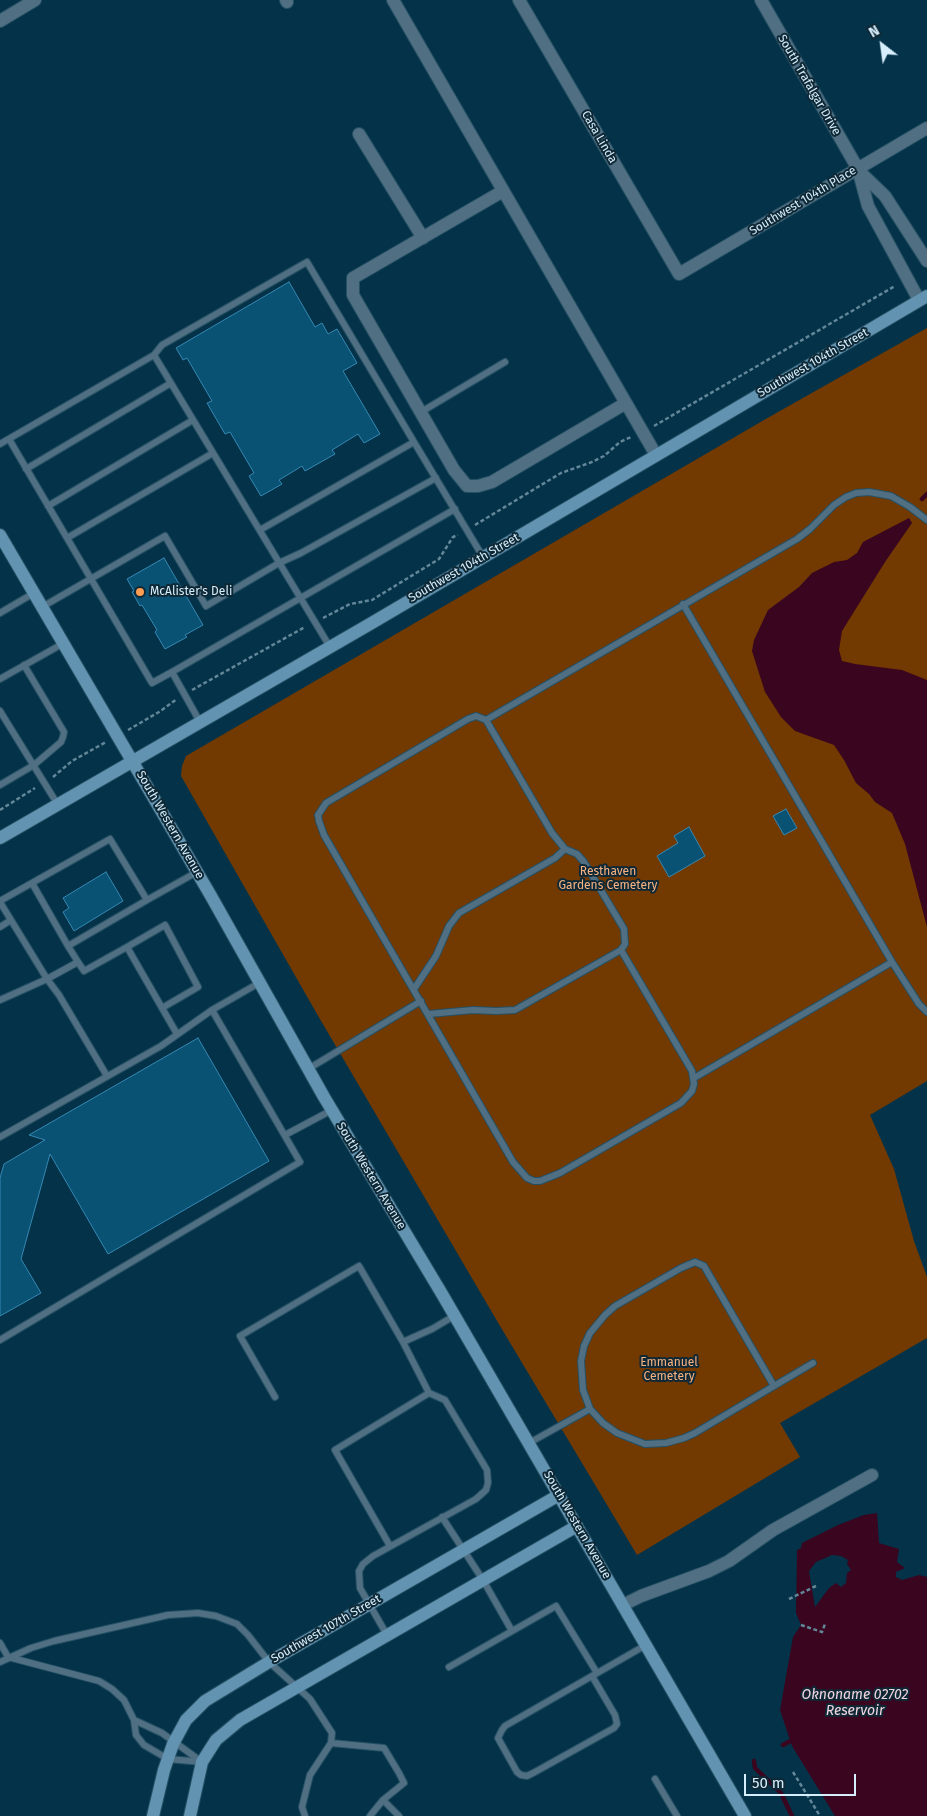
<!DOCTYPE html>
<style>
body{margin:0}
#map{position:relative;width:927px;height:1816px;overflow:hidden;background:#043349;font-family:"Fira Sans",sans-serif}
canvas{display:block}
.north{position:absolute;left:857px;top:20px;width:50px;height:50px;-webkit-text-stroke:4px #0e2836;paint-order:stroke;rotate:330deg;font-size:14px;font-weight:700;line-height:20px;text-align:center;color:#d6edfb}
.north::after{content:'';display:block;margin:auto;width:18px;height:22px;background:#d6edfb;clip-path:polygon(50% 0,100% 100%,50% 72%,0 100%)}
.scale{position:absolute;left:744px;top:1774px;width:112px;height:22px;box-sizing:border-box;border:2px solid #d6edfb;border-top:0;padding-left:6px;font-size:15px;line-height:18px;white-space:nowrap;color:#d6edfb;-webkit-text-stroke:4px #0e2836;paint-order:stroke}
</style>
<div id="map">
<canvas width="927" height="1816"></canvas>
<div class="north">N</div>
<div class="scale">50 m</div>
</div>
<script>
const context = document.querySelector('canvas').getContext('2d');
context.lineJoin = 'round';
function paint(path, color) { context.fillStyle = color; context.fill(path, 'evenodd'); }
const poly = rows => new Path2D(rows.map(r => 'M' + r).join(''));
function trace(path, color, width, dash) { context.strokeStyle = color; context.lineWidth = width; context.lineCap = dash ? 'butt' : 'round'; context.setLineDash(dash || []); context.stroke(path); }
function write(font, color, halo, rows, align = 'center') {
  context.font = font + ' "Fira Sans",sans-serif'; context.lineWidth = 4; context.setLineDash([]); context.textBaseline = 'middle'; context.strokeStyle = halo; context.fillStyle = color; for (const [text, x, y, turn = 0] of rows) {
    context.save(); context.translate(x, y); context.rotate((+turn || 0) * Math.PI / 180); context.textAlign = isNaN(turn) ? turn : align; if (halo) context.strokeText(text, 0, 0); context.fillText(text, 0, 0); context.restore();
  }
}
const green = poly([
 [927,328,927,1081,870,1115,894,1169,914,1241,927,1277,927,1338,780,1423,800,1457,637,1555,500,1326,317,1014,181,776,182,766,186,756,771,416]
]);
const water = poly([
 [909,518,912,523,885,562,842,631,839,650,842,661,855,664,902,670,927,680,927,927,905,844,892,813,875,802,869,794,856,783,844,760,834,745,795,731,781,717,765,692,752,651,754,640,768,610,799,587,812,573,834,562,847,560,857,553,863,542],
 [877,1513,879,1543,899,1549,897,1562,905,1568,896,1572,896,1577,902,1580,919,1575,927,1577,927,1816,835,1816,792,1746,780,1710,793,1637,801,1625,796,1613,797,1550,801,1548,802,1543,838,1525,864,1515],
 [832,1555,841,1556,848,1560,847,1564,851,1570,847,1573,846,1583,841,1587,836,1583,829,1588,815,1607,809,1571,816,1562]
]);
const stream = poly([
 [922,499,927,494],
 [783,1745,796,1738],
 [754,1761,755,1768,781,1793,792,1816]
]);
const building = poly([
 [289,282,315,327,322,323,328,334,337,329,357,363,343,371,380,434,364,443,358,434,332,450,335,454,305,471,302,466,279,480,282,484,261,496,249,476,254,473,230,432,225,434,207,403,212,401,187,358,183,360,176,348,289,282],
 [164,558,203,625,185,635,187,637,165,649,155,632,157,630,142,605,140,606,132,592,134,591,127,579,164,558],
 [786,809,797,828,784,835,773,816,786,809],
 [689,827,705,856,669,877,657,856,678,843,674,836,689,827],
 [106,872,123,901,74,931,63,912,69,908,63,898,106,872],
 [198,1038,269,1161,108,1254,50,1154,21,1259,41,1293,0,1316,0,1178,4,1164,45,1140,29,1135,198,1038]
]);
const path = poly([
 [654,426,895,286],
 [475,525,561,473,592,462,604,456,620,442,631,437],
 [323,618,350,604,372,600,439,559,453,537,458,535],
 [192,690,305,627],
 [128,730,159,712,177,699],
 [53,777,72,761,106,742],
 [0,810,35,788],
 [789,1599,816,1586],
 [801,1625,822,1632,825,1624],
 [793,1772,820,1816]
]);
const lane = poly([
 [154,355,162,345,307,262,414,442],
 [421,412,505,362],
 [9,439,152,683,172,672,200,722],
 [0,444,154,355,330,647],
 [26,469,171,383],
 [48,506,193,420],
 [260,530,414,442,483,557],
 [67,538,213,453],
 [683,604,892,962,919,1004,927,1012],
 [42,607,165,536,206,606,279,563,301,553,436,478],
 [0,613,34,593],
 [172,672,455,509],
 [0,679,64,643],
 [0,711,58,805],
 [486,720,797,539,810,529,834,505,846,497,856,493,869,492,891,496,910,507,927,520],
 [0,785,34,765,61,742,63,737,64,732,24,665],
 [32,883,68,946],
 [0,901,110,839,147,900,197,872],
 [0,902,47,979,0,1000],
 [0,927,11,920],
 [78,962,84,971,127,947],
 [414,989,436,956,449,926,459,913,555,858,565,849],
 [162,1008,198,987,165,925,127,947,177,1034],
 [429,1014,473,1010,496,1011,515,1010,621,950,625,944,624,929,584,862,577,854,565,849,552,833,486,720,476,716,468,719,326,803,318,815,319,821,324,835,513,1162,527,1178,534,1181,540,1181,560,1173,681,1103,692,1091,694,1084,692,1071,621,950],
 [308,1069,421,1001],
 [107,1076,59,995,47,979,78,962,68,946,147,900],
 [694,1078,892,962],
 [285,1135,332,1110],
 [0,1137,161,1046,212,1010,259,983],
 [0,1340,300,1162,212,1010],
 [774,1386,704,1266,695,1262,681,1268,615,1306,605,1315,590,1333,584,1346,581,1361,583,1390,590,1409,603,1423,617,1433,645,1444,666,1443,684,1438,695,1433,774,1386,813,1363],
 [275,1397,240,1336,359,1266,403,1342],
 [529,1443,590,1409],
 [442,1517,483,1580,512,1631],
 [390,1546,335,1450,429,1393,403,1342,432,1329,454,1316],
 [387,1635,360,1588,359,1571,363,1564,373,1556,476,1499,486,1490,488,1483,487,1470,445,1400,429,1393],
 [0,1643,8,1657,99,1681,112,1689,124,1700,134,1720],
 [0,1662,31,1648,54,1641,168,1615,198,1613,216,1616,237,1624,248,1635,269,1662,310,1699,332,1733,331,1743,310,1775,302,1807,305,1816],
 [449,1667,556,1606,597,1673],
 [592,1676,615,1715,617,1724,614,1728,535,1772,527,1776,521,1775,517,1772,498,1738,502,1730,505,1726,592,1676,646,1645],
 [134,1720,162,1733,202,1762,168,1759,144,1745,136,1735,134,1720],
 [331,1743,384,1748,399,1773,404,1783,383,1800,370,1816],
 [655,1779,677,1816],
 [383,1800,399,1816]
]);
const street = poly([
 [286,0,287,2],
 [393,0,656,455],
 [519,0,679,274,927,128],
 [761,0,858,169,868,206,919,300],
 [0,21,35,0],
 [359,134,423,238],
 [859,171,885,196,927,261],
 [503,191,353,278,353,295,454,470,467,486,478,486,492,482,626,403],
 [623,1605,641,1596,709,1571,729,1561,773,1530,872,1475]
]);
const secondary = poly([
 [0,535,211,896,324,1097,442,1294,745,1816],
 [0,838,370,624,927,296],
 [153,1816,164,1770,173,1744,186,1720,205,1701,269,1662,559,1495],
 [190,1816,202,1762,216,1740,240,1720,577,1526]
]);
const markers = [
 [140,592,5,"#fc9d54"]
];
const streetNames = [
 ["South Trafalgar Drive",809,85,60],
 ["Casa Linda",599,137,60],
 ["Southwest 104th Place",803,201,-31],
 ["Southwest 104th Street",813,363,-30],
 ["Southwest 104th Street",464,568,-30],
 ["South Western Avenue",170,825,60],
 ["South Western Avenue",371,1176,59],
 ["South Western Avenue",577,1525,60],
 ["Southwest 107th Street",326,1629,-30]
];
const poiNames = [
 ["McAlister's Deli",150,592]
];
const parkNames = [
 ["Resthaven",608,872],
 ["Gardens Cemetery",608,886],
 ["Emmanuel",669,1363],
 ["Cemetery",669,1377]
];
const waterNames = [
 ["Oknoname 02702",855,1695],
 ["Reservoir",855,1711]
];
paint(green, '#723901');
paint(water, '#3a051f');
trace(stream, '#3a051f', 4.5);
paint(building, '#095274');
trace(building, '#3688b3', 1);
trace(lane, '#265165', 8);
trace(street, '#265165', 14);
trace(secondary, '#265165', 14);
trace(path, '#638799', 2.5, [4, 2.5]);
trace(lane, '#516f82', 6);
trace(street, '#516f82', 12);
trace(secondary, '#6293b1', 12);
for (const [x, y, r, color] of markers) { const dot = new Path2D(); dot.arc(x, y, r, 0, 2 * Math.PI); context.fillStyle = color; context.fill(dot); trace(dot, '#0e2836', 2); }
write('12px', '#d6edfb', '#0e2836', streetNames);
write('12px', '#d6edfb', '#0e2836', poiNames, 'left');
write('12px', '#f8b382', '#0e2836', parkNames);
write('italic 14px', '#f3d6df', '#0e2836', waterNames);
</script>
